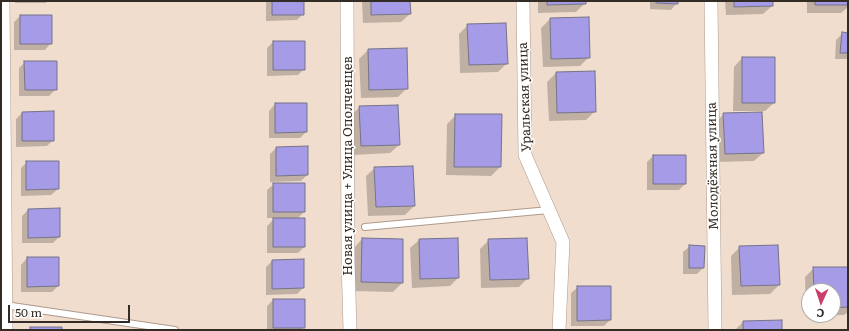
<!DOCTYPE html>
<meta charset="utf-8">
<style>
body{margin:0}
#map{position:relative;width:849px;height:331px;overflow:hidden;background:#f1ddcd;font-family:Literata,serif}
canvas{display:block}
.frame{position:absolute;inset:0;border:2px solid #332c25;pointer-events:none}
.north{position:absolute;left:801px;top:283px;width:40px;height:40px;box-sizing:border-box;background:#fff;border:1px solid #adaba8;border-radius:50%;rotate:183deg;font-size:11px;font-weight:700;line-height:16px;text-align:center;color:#332c25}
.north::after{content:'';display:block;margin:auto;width:14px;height:18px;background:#cd3f6a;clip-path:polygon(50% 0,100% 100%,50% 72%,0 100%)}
.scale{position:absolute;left:8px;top:305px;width:122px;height:18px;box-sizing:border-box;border:2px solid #332c25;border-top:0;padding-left:5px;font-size:12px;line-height:14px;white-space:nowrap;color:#332c25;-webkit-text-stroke:3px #fff;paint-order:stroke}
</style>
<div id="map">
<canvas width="849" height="331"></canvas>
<div class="frame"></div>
<div class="north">С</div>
<div class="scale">50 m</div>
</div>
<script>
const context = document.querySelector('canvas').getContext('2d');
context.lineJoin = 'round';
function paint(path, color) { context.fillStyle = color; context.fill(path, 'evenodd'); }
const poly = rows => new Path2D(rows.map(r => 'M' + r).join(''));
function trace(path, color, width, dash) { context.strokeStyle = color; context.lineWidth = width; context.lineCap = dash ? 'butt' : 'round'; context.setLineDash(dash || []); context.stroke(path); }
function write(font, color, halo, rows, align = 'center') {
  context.font = font + ' Literata,serif'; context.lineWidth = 3; context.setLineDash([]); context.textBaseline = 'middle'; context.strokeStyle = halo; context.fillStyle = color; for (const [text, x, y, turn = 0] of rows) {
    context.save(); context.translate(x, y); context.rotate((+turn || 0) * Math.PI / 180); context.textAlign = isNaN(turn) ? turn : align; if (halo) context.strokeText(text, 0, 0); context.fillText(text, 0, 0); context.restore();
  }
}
const shadow = poly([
 [15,1,48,1,46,3,15,3],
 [266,1,303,1,303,14,297,20,266,21],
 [362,1,409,1,410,14,401,22,363,23],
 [538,1,585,1,585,3,576,12,538,13],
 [650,1,677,1,677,3,671,10,650,9],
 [725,1,772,1,772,6,763,14,726,15],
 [807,1,848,1,848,7,841,13,807,13],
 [20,16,51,43,45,50,14,50,14,22],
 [550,19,589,57,580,66,543,67,541,28],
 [468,25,507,63,498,72,460,73,459,34],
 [842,34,848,34,848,59,835,59,836,40],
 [273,42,304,69,298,75,267,76,267,48],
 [368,50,407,88,398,97,361,98,359,59],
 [742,58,774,103,765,111,733,111,734,67],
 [25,62,56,89,49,96,19,96,19,68],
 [594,72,595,111,586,120,549,121,547,82,556,73],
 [275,104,306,132,300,138,269,138,269,111],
 [360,107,399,145,390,153,353,155,351,115],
 [22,113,53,140,47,146,16,147,16,119],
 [724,114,763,153,754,161,716,162,715,123],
 [456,115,500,167,491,176,446,175,447,124],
 [276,148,307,175,301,181,270,182,270,154],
 [653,156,685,184,679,190,647,190,647,162],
 [27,162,58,162,58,189,51,195,21,196,21,168],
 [375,168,414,206,405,215,368,216,366,176],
 [274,184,304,212,297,219,304,247,298,253,267,253,267,226,275,218,267,218,267,190],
 [28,210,59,237,53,243,22,243,22,216],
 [362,239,402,283,393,292,353,291,354,248],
 [419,240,458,278,450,286,412,288,410,248],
 [489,240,528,278,519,287,481,288,480,249],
 [690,246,704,247,703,268,697,274,683,274,683,252],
 [777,246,779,285,770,294,732,295,731,256,740,247],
 [27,258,58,286,52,292,21,292,21,265],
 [272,261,303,288,297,294,266,295,266,267],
 [814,268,848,268,848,312,844,315,806,316,805,277],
 [809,291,833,291,833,315,809,315],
 [578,287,610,320,604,326,571,326,571,293],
 [273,300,304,327,301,330,267,330,267,306],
 [781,321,781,330,735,330,743,322]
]);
const building = poly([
 [272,1,304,1,304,15,272,15,272,1],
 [371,1,410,1,411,14,371,15,371,1],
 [547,1,586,1,586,4,547,5,547,1],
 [656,1,678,1,678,4,656,3,656,1],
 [734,1,773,1,773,6,734,7,734,1],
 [815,1,848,1,848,5,815,5,815,1],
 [20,15,52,15,52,44,20,44,20,15],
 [589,17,590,58,551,59,550,18,589,17],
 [506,23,508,64,469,65,467,24,506,23],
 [842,32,848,33,848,53,840,53,842,32],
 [273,41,305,41,305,70,273,70,273,41],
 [407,48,408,89,369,90,368,49,407,48],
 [742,57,775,57,775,103,742,103,742,57],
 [24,61,57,61,57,90,25,90,24,61],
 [595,71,596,112,557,113,556,72,595,71],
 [275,103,307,103,307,132,275,133,275,103],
 [398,105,400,145,361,146,359,106,398,105],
 [54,111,54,141,22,141,22,112,54,111],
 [762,112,764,153,725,154,723,113,762,112],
 [455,114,502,114,501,167,454,167,455,114],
 [308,146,308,175,276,176,276,147,308,146],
 [653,155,686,155,686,184,653,184,653,155],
 [26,161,59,161,59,189,26,190,26,161],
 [413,166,415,206,376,207,374,167,413,166],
 [273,183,305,183,305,212,273,212,273,183],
 [60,208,60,237,28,238,28,209,60,208],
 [273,218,305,218,305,247,273,247,273,218],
 [362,238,403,239,403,283,361,282,362,238],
 [458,238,459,278,420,279,419,239,458,238],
 [527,238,529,279,490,280,488,239,527,238],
 [689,245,705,246,704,268,689,268,689,245],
 [778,245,780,285,741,286,739,246,778,245],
 [27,257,59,257,59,286,27,287,27,257],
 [304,259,304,288,272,289,272,260,304,259],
 [813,267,848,267,848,307,833,308,833,291,814,291,813,267],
 [577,286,611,286,611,320,577,321,577,286],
 [273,299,305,299,305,328,273,328,273,299],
 [782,320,782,330,743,330,743,321,782,320],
 [30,327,62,327,62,330,30,330,30,327]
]);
const service = poly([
 [365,227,549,210],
 [5,305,175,330]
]);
const minor = poly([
 [3,1,6,330],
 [347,1,348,260,350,330],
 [523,1,525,155,563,242,559,330],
 [711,1,715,330]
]);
const streetNames = [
 ["Уральская улица",525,97,-92],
 ["Новая улица + Улица Ополченцев",348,166,-90],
 ["Молодёжная улица",713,166,-91]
];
paint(shadow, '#0003');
paint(building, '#a59be7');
trace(building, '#757387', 1);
trace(service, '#ae9a8b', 8);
trace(minor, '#ae9a8b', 14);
trace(service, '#fff', 6);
trace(minor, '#fff', 13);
write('13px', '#332c25', '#fff', streetNames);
</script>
